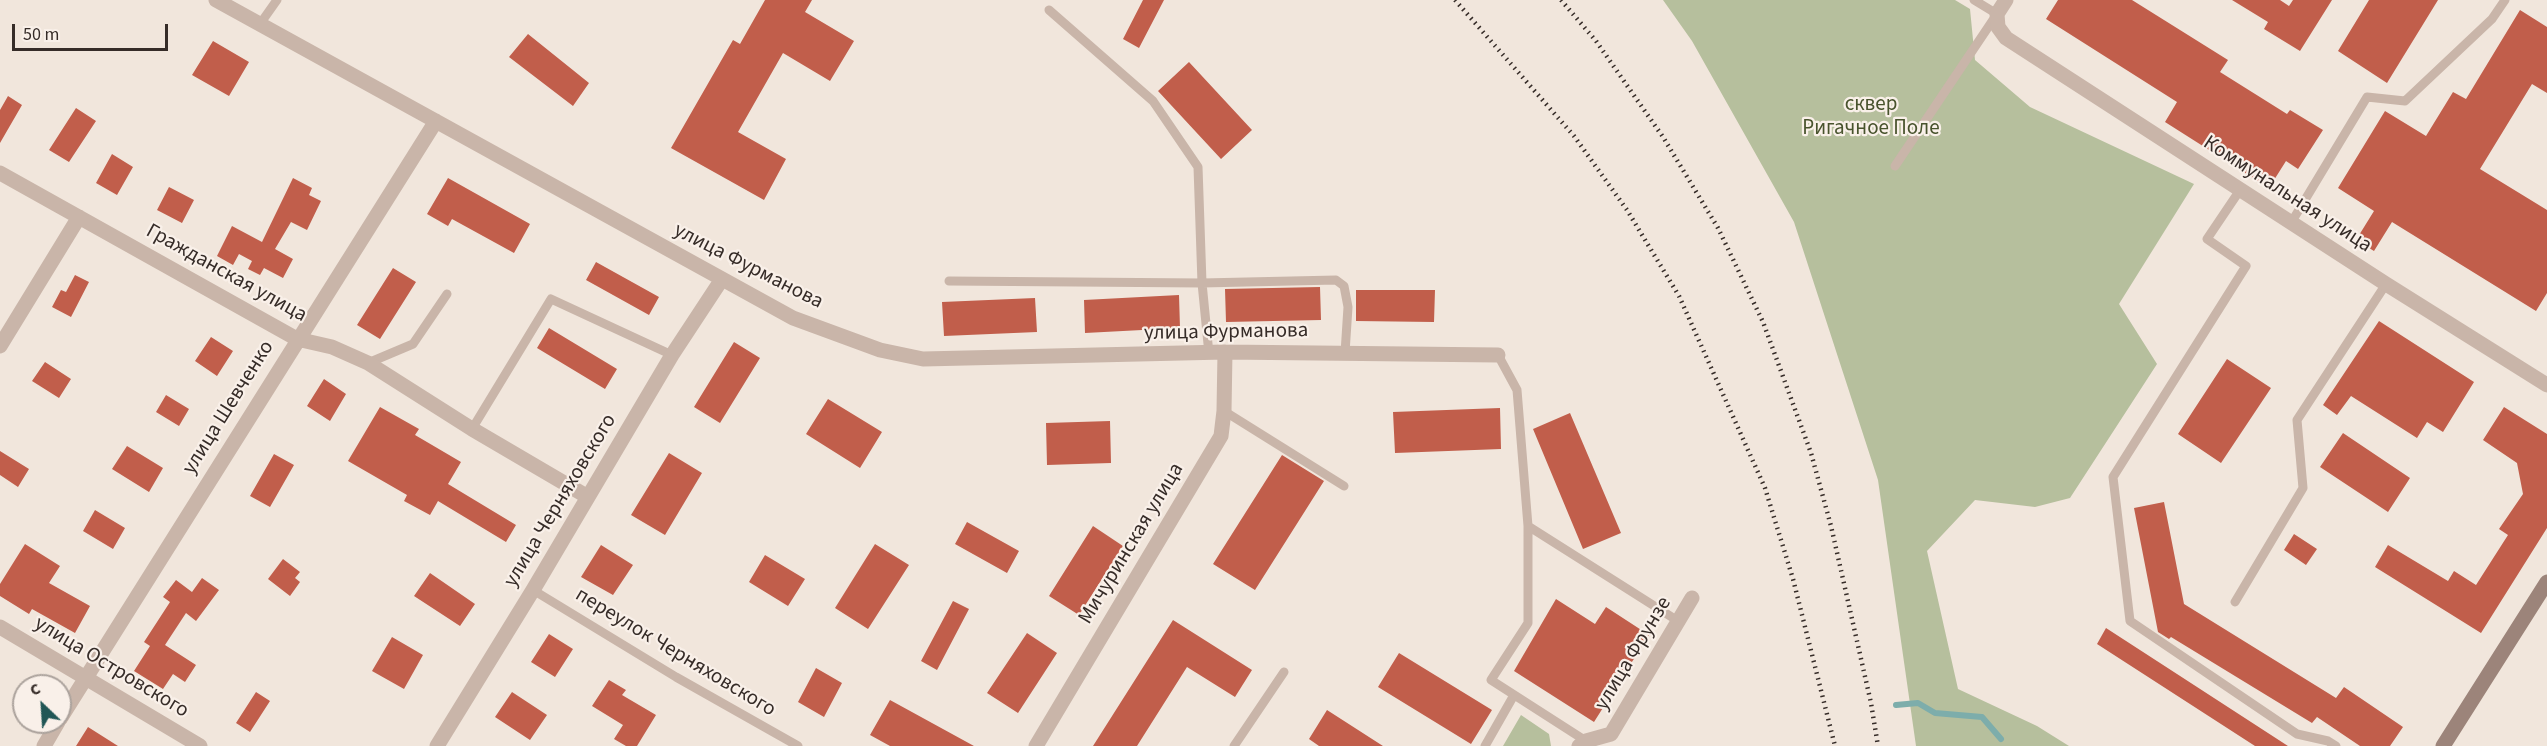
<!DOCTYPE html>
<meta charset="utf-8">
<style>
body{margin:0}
#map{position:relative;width:2547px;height:746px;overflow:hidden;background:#f1e6dc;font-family:"Source Sans 3",sans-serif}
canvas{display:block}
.north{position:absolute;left:12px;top:674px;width:60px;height:60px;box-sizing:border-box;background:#f9f0e9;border:2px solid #aba29c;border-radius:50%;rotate:335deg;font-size:16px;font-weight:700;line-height:24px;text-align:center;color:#362c28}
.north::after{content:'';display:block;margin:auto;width:21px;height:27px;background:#205655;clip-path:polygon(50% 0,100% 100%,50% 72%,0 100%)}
.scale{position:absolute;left:12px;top:24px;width:156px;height:27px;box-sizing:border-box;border:3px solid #362c28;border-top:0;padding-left:8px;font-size:18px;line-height:21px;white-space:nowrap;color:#362c28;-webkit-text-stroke:4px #f9f0e9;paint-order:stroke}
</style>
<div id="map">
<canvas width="2547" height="746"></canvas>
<div class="north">С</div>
<div class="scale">50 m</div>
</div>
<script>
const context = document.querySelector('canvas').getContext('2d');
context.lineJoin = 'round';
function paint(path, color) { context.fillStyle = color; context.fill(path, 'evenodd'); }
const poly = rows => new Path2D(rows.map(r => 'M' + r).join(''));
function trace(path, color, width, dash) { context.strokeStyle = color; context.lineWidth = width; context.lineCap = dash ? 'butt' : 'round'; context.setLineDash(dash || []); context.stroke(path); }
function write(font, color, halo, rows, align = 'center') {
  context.font = font + ' "Source Sans 3",sans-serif'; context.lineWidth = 4.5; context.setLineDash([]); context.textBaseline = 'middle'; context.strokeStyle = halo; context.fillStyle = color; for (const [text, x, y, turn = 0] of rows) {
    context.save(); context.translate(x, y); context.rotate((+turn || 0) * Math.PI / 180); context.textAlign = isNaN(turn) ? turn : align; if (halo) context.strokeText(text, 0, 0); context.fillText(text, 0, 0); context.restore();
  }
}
const green = poly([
 [1663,0,1955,0,1970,9,1975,60,2030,107,2194,184,2119,304,2157,364,2070,498,2035,507,1975,500,1927,551,1958,689,2037,726,2069,746,1916,746,1878,480,1794,222,1692,41],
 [1521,715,1549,734,1551,746,1503,746]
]);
const stream = poly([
 [1896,705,1918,703,1935,713,1982,717,2001,739]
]);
const building = poly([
 [765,0,812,0,805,12,854,41,830,81,783,53,738,132,786,159,764,200,671,148,733,40,740,44],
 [1143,0,1164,0,1139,48,1123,39],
 [2058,0,2132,0,2228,60,2220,72,2287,114,2290,110,2323,130,2298,169,2286,161,2269,188,2165,122,2177,102,2046,19],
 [2232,0,2280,0,2289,6,2293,0,2332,0,2300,51,2264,29,2268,22],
 [2369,0,2438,0,2387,83,2338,51],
 [2520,10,2547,27,2547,93,2532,84,2480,169,2547,210,2547,293,2536,311,2392,222,2374,251,2356,240,2374,211,2338,188,2385,111,2426,136,2453,92,2466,99],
 [528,34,589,83,573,106,509,57],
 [213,41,249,62,229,96,192,75],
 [1189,62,1252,130,1221,159,1158,91],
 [8,96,22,105,0,143,0,110],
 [76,108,96,121,69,162,49,150],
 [112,154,133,167,117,195,96,183],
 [293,178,312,188,309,195,321,201,307,230,291,222,275,249,293,259,283,278,264,268,260,275,248,269,252,261,239,254,233,265,217,256,232,226,262,242],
 [448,178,530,224,514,253,452,219,448,226,427,214],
 [169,187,194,200,182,223,157,210],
 [596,262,659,297,649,315,586,280],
 [393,268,416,282,380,339,357,325],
 [75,275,89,282,71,317,52,307,61,290,66,292],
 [1320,287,1321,320,1226,322,1225,289],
 [1356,290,1435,290,1434,322,1356,321],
 [1179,295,1180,328,1085,333,1084,300],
 [1035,298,1037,332,944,336,942,302],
 [2379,321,2474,382,2443,432,2427,422,2417,438,2351,396,2337,415,2323,405],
 [549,328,617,369,605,389,537,348],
 [211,337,233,351,217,376,195,361],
 [734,342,760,358,720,423,694,407],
 [2227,359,2271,388,2221,463,2178,434],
 [45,362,71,379,59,398,32,381],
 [324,379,346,394,330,421,307,406],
 [166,395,189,409,179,426,156,412],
 [828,399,882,432,860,468,806,434],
 [380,407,419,429,415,435,461,462,448,484,516,525,506,542,438,501,430,515,404,501,407,495,348,461],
 [2504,407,2547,434,2547,528,2481,633,2375,567,2388,545,2448,581,2454,571,2476,585,2508,535,2499,529,2523,494,2517,463,2483,440],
 [1500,408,1501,449,1395,453,1393,412],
 [1570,413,1621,533,1583,549,1533,429],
 [1110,421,1111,463,1047,465,1046,423],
 [2343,433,2410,478,2388,512,2320,467],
 [127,446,163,468,149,492,112,469],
 [0,451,29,469,18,487,0,475],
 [669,453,702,473,665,535,631,515],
 [274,454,294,465,270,507,250,496],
 [1282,455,1324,481,1255,590,1213,564],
 [2164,502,2184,604,2336,698,2344,687,2403,727,2390,746,2360,746,2317,717,2312,723,2171,637,2169,639,2158,632,2134,508],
 [95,510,125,528,113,549,83,531],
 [967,522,1019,551,1007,573,955,544],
 [1093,526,1123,546,1079,615,1049,596],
 [2294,534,2317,549,2306,565,2284,550],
 [25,544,60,566,49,583,90,606,75,633,32,609,29,614,0,596,0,584],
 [875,544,909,565,868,629,835,608],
 [601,545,633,565,613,595,581,577],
 [765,555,805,579,788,606,749,582],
 [283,559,300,572,295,578,300,582,290,596,268,579],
 [430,573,475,604,460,626,414,596],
 [202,578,219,590,196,621,186,613,165,645,196,665,185,682,173,674,163,689,134,671,150,646,144,642,170,602,163,597,176,580,192,592],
 [1556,599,1595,624,1606,607,1649,635,1594,722,1514,671],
 [953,601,969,609,937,670,921,661],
 [1173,620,1252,670,1235,697,1187,667,1137,746,1093,746],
 [2106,628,2177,674,2288,746,2255,746,2097,644],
 [1027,633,1057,653,1018,713,987,693],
 [549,634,573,649,555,677,531,662],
 [392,637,423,655,404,689,372,671],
 [1399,653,1492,710,1471,744,1378,687],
 [816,668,842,683,824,717,798,702],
 [609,680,626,690,622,695,656,715,637,746,626,746,614,739,623,725,592,706],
 [256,692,270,701,250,732,236,723],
 [512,692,547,715,530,740,495,717],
 [890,700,974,746,890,746,870,735],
 [1327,710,1383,746,1319,746,1309,739],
 [88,727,118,746,76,746]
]);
const service = poly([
 [1049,10,1153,101,1198,167,1202,283,1336,280,1344,286,1348,307,1345,353],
 [260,24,277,0],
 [1895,166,1997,14,1974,0],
 [2240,190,2207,239,2246,266,2113,477,2130,621,2297,734,2328,741,2336,746],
 [2291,223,2367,97,2405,101,2492,19,2505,0],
 [949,281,1202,283,1209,354],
 [1498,355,1517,390,1528,526,1528,623,1491,680,1586,741],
 [368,363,413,344,447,294],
 [1224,411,1344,486],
 [472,429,551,299,672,355],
 [1528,526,1678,621],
 [533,590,676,677,798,746],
 [2235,602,2303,488,2297,420,2386,284],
 [1234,746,1284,672],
 [1485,746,1514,695]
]);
const minor = poly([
 [216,0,793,318,880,350,923,359,1225,352,1498,355],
 [2006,0,1997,14,1998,27,2006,38,2386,284,2547,385],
 [0,173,297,339,332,347,368,363,472,429,588,497],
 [0,346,79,217],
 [0,627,200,746],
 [60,719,436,121],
 [44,746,58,722],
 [437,746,533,590,672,355,722,279],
 [1036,746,1221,436,1224,411,1225,352],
 [1579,746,1586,741,1611,734,1692,598]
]);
const secondary = poly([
 [2443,746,2547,582]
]);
const rail = poly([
 [1455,0,1574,136,1627,210,1679,296,1765,488,1793,579,1835,746],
 [1561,0,1596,41,1663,137,1718,228,1763,322,1811,453,1831,526,1871,703,1878,746]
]);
const parkNames = [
 ["сквер",1871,105],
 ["Ригачное Поле",1871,129]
];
const streetNames = [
 ["Коммунальная улица",2287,195,33],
 ["улица Фурманова",748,267,27],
 ["Гражданская улица",226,274,29],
 ["улица Фурманова",1226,333,-1],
 ["улица Шевченко",229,408,-58],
 ["улица Черняховского",561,501,-59],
 ["Мичуринская улица",1132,544,-59],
 ["переулок Черняховского",675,653,31],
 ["улица Фрунзе",1634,654,-59],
 ["улица Островского",111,668,31]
];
paint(green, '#b6bf9d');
trace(stream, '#7dadab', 6);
paint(building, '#c15e4b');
trace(service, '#c9b5a9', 9);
trace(minor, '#c9b5a9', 15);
trace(secondary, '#9c847a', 15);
trace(rail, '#362c28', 4.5, [1.5, 4.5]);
write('21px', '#48532d', '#f9f0e9', parkNames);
write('21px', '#362c28', '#f9f0e9', streetNames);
</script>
